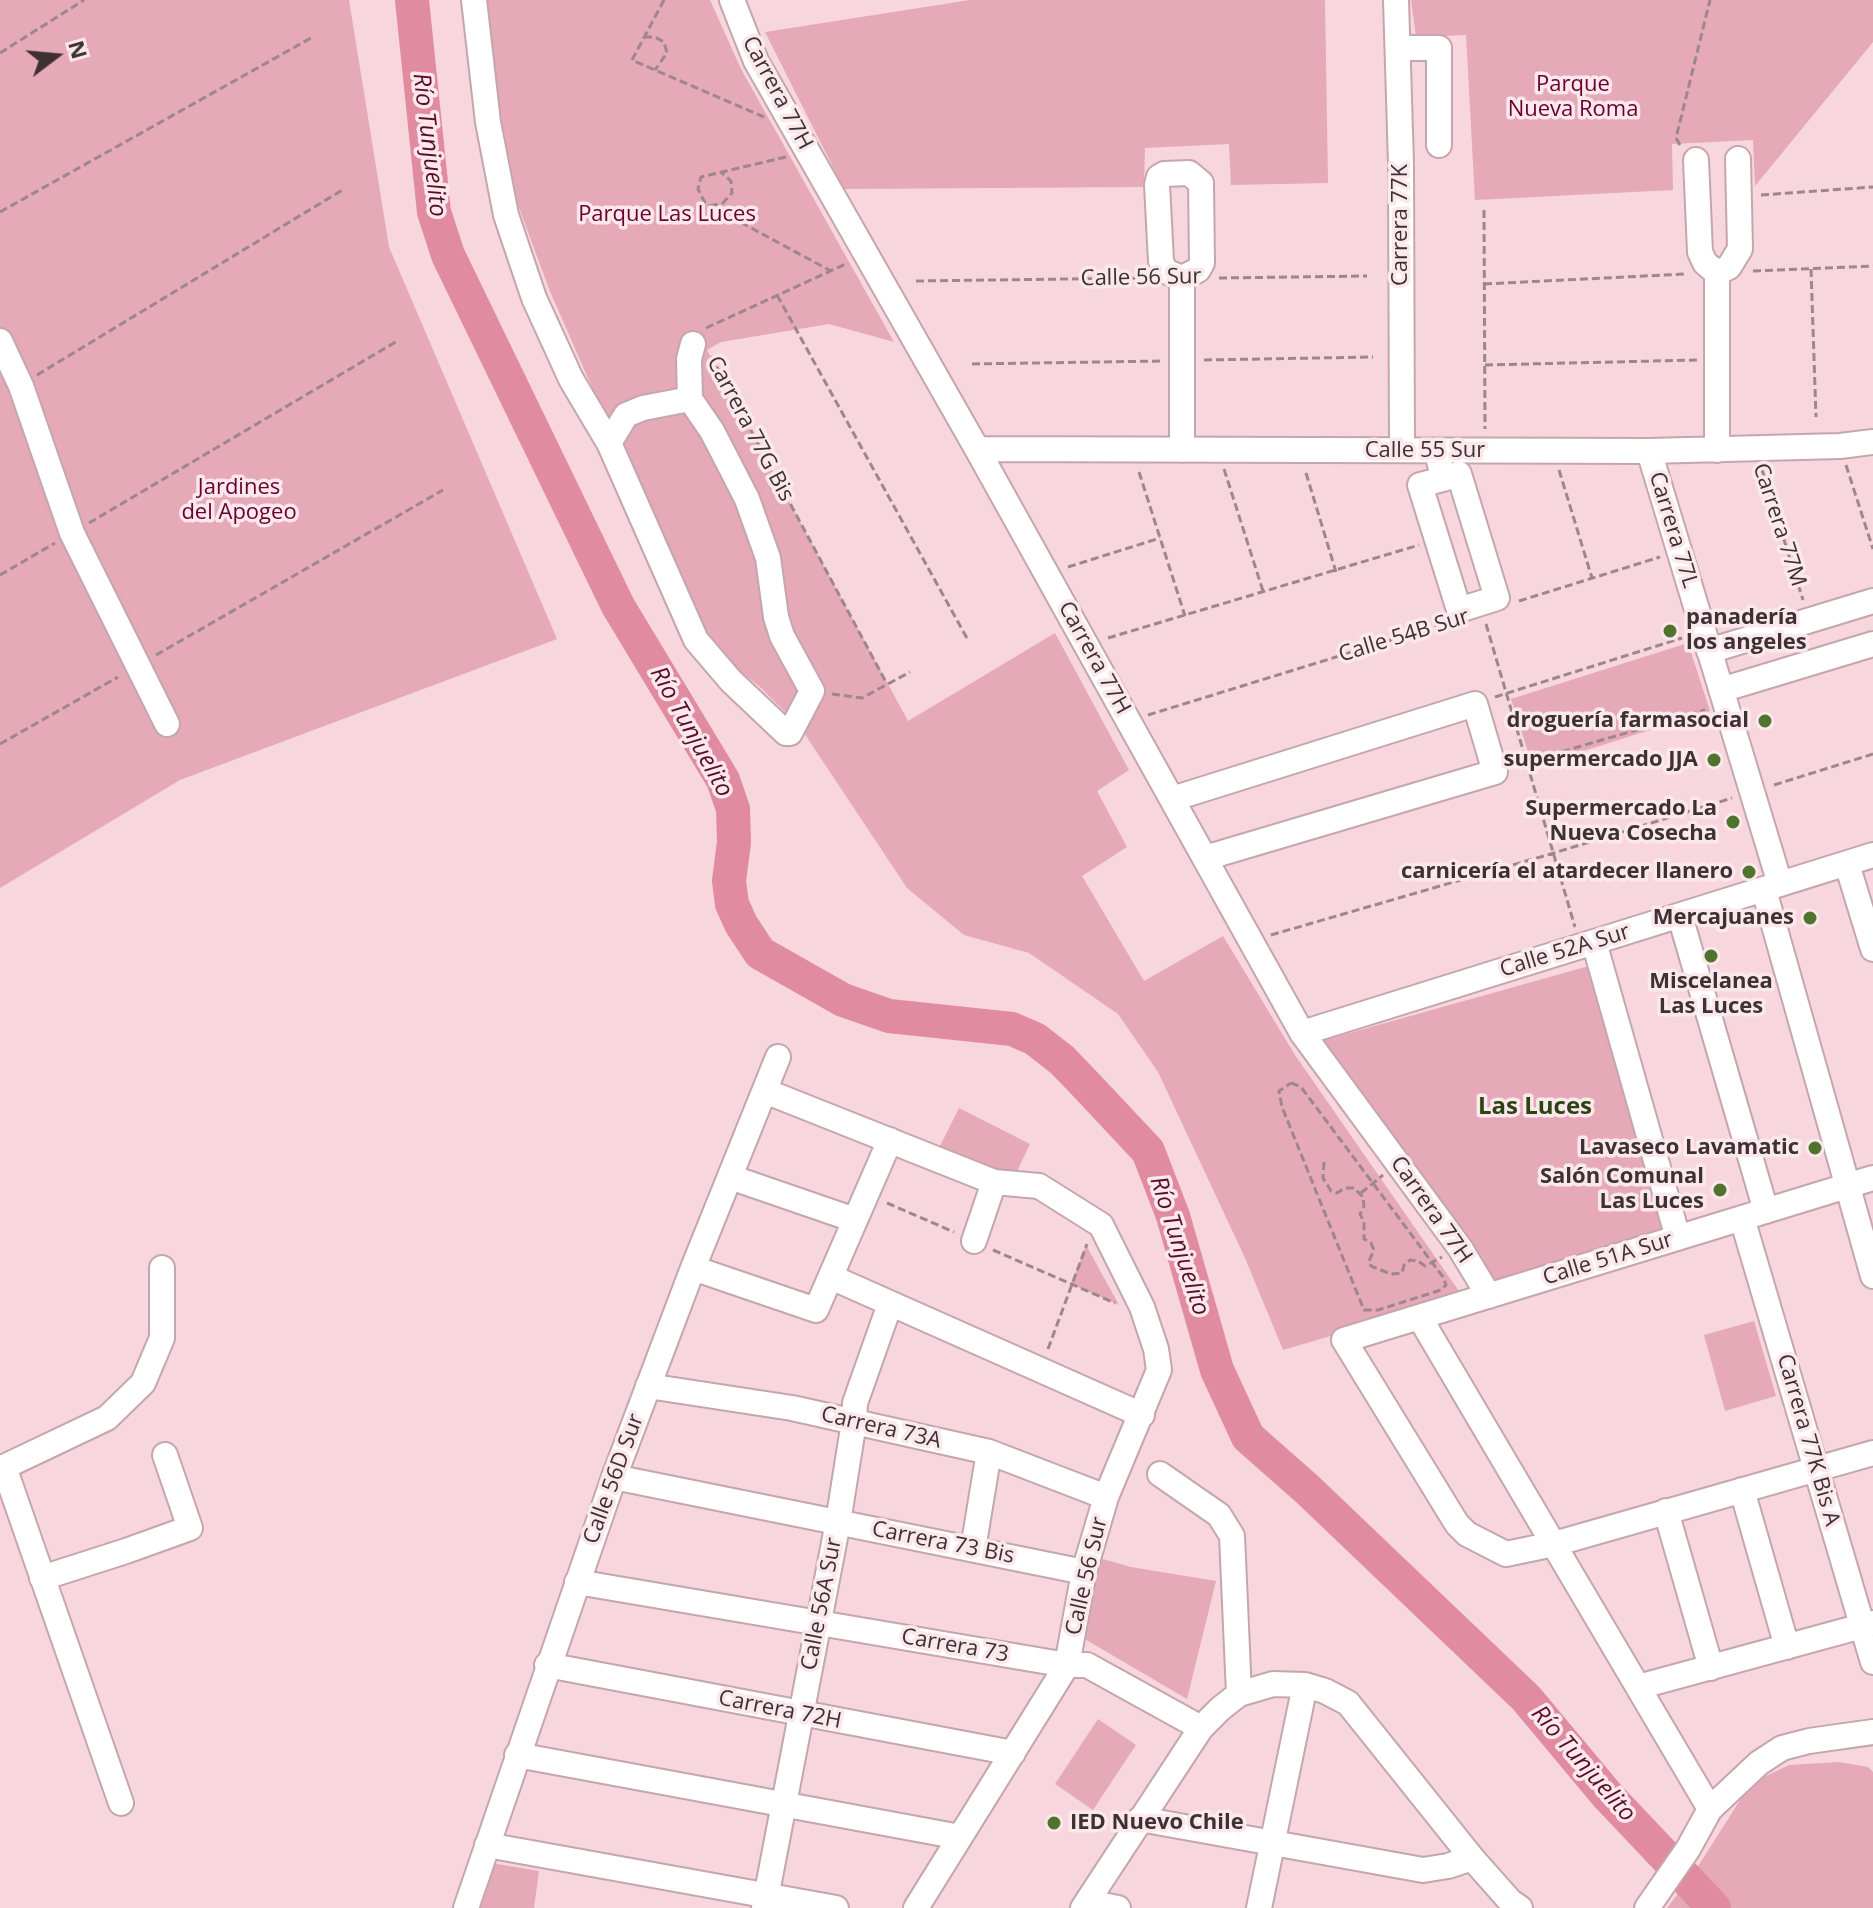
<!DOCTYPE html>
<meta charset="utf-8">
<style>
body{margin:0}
#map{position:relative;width:1873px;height:1908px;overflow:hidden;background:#f7d7dd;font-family:"Open Sans",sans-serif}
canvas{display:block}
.north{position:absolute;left:16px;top:16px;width:80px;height:80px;-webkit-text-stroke:6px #fbe8ec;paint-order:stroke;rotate:74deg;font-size:22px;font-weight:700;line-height:32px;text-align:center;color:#3d3133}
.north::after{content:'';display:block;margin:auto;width:28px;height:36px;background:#3d3133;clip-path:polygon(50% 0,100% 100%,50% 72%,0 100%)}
</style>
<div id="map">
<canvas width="1873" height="1908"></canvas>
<div class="north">N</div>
</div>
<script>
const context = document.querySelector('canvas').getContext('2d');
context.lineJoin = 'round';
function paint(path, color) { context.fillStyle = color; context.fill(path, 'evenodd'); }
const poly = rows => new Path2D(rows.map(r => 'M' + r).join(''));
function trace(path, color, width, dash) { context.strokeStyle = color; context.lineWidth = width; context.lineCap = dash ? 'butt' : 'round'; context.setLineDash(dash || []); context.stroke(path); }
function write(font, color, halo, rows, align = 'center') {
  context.font = font + ' "Open Sans",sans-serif'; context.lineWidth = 7; context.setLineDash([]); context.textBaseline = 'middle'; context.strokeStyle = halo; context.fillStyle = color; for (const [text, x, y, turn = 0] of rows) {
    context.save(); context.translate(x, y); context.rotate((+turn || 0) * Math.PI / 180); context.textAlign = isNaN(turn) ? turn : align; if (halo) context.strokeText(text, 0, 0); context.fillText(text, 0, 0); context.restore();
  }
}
const green = poly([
 [0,0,349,0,389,247,557,639,180,780,0,888],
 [479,0,710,0,741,69,894,342,829,324,721,342,707,350,908,721,1055,633,1129,770,1097,791,1127,847,1082,876,1144,981,1223,936,1295,1055,1463,1297,1283,1350,1245,1258,1158,1072,1118,1014,1029,953,964,935,907,888,800,727,759,686,720,656,690,612,549,289,518,205,495,102],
 [970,0,1325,0,1328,183,1231,185,1229,144,1145,148,1144,187,844,189,765,32],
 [1411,0,1873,0,1873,42,1755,186,1753,140,1672,144,1673,190,1475,200,1466,35,1416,37],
 [1688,643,1710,711,1533,767,1511,699],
 [1589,966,1666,1236,1497,1282,1321,1041],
 [959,1108,1030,1144,1012,1182,940,1146],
 [1086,1245,1119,1305,1071,1284],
 [1754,1321,1776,1396,1725,1411,1704,1335],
 [1099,1558,1131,1567,1216,1581,1187,1699,1083,1638],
 [1098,1719,1136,1745,1093,1810,1055,1784],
 [1839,1762,1868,1767,1873,1772,1873,1908,1667,1908,1693,1874,1751,1783,1789,1765],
 [491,1863,539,1871,534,1908,477,1908]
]);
const river = poly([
 [412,0,434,212,448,255,618,606,723,780,733,809,734,842,729,881,732,904,741,924,760,953,843,1000,889,1016,1012,1029,1035,1039,1062,1060,1086,1085,1148,1151,1173,1216,1217,1370,1248,1437,1307,1489,1526,1698,1607,1795,1714,1908]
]);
const path = poly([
 [664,0,632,60,764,117],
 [644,37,655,37,664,42,667,53,655,70],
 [0,53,84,0],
 [1680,145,1676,138,1710,0],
 [786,157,701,177,698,189,705,203,831,271],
 [1761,195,1873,187],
 [710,206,723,203,732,193,731,181,721,172],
 [1484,210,1485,429],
 [0,212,311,38],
 [1811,269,1816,417],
 [1753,271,1873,266],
 [1219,278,1367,276],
 [916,281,1143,278],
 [1484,284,1685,274],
 [777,295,968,640],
 [706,328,848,263],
 [711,356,887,684],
 [1204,360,1373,357],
 [972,364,1161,361],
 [1485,365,1697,360],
 [37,375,344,189],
 [1846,465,1873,549],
 [1224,469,1263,591],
 [1559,470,1592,578],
 [1762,470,1803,600],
 [1139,472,1185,616],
 [1306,473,1336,572],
 [89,523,399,340],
 [1068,567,1160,538],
 [0,575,55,543],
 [1519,601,1660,557],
 [1486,624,1575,927],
 [1108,638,1419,545],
 [156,655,443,490],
 [832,694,862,698,910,672],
 [1495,697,1682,638],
 [1148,715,1443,624],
 [0,744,118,677],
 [1516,765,1705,710],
 [1774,785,1873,754],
 [1271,935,1554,853,1732,798],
 [1291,1083,1301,1087,1443,1277,1446,1285,1441,1290,1378,1310,1364,1310,1282,1107,1279,1091,1291,1083],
 [1324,1162,1323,1178,1331,1191,1337,1193,1345,1188,1354,1188,1363,1197,1364,1206,1360,1214,1364,1222,1364,1239,1371,1243,1374,1250,1369,1261,1371,1266,1391,1274,1402,1273,1404,1265,1410,1260,1418,1261,1425,1266,1442,1257],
 [1361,1193,1383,1175],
 [887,1203,954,1232],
 [993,1250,1115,1303],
 [1048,1349,1087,1244]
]);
const minor = poly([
 [474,0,488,122,506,215,534,298,571,379,609,443,696,640,731,681,786,733,790,733,812,691,782,636,776,617,768,558,747,499,712,431,690,399,689,359,693,344],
 [732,0,756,61,977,449,1302,1033,1460,1248,1489,1296],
 [1396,0,1401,164,1402,450],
 [1398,48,1439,48,1439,145],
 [1696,160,1700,252,1705,263,1717,273],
 [1182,278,1165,271,1161,261,1157,185,1159,177,1164,174,1189,173,1201,183,1202,263,1198,270,1182,278,1182,450],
 [0,341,21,386,72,533,167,724],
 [609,443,626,415,643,408,690,399],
 [977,449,1649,451,1840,446,1873,442],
 [1717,450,1717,273,1729,267,1740,249,1738,159],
 [1437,451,1443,479,1459,474,1497,598,1459,610,1420,485,1443,479],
 [1649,451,1780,884],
 [1709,651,1873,601],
 [1721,690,1873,644],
 [1172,799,1475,704,1495,772,1205,858],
 [1847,864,1873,949],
 [1764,890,1873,1276],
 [1680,916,1766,1211],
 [1594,942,1678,1238],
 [1302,1033,1873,855],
 [765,1091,994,1182,1039,1186,1101,1225,1142,1307,1156,1349,1159,1370,1106,1497,1084,1572,1067,1665,916,1908],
 [730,1177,855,1220],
 [1873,1178,1344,1340,1457,1524,1467,1534,1506,1554,1554,1544,1873,1453],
 [1742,1218,1873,1662],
 [974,1241,994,1182],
 [693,1268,816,1310,890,1140],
 [831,1277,1142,1415],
 [1420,1318,1710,1809],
 [648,1386,792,1408,989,1452,1106,1497],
 [1160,1474,1219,1515,1232,1536,1239,1694],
 [614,1477,1084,1572],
 [1742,1490,1787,1647],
 [1666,1511,1711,1668],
 [973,1549,989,1452],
 [42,1578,126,1551,190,1528,165,1455],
 [577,1582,1067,1665,1087,1665,1201,1728],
 [547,1665,1013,1753],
 [1638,1687,1873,1623],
 [517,1755,960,1837],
 [121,1803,4,1467,107,1418,143,1383,162,1338,162,1268],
 [1140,1819,1423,1870,1448,1866,1472,1858],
 [487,1845,836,1908],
 [1087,1902,1118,1908],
 [466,1908,614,1477,693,1268,778,1057],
 [764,1908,838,1522,854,1422,855,1403,890,1304],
 [1083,1908,1201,1728,1220,1709,1239,1694,1273,1684,1305,1685,1325,1691,1348,1703,1472,1858,1510,1901,1520,1908],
 [1259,1908,1305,1685],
 [1647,1908,1688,1849,1710,1809,1759,1763,1782,1748,1809,1741,1873,1732]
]);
const markers = [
 [1670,631,8,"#50742d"],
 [1765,721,8,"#50742d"],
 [1714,760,8,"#50742d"],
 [1733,822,8,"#50742d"],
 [1749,872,8,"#50742d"],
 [1810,918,8,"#50742d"],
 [1711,956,8,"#50742d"],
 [1815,1148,8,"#50742d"],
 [1720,1190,8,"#50742d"],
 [1054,1823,8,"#50742d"]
];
const parkNames = [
 ["Parque",1573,85],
 ["Nueva Roma",1573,110],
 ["Parque Las Luces",667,215],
 ["Jardines",239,488],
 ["del Apogeo",239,513]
];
const streetNames = [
 ["Carrera 77H",777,93,62],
 ["Carrera 77K",1401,225,-90],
 ["Calle 56 Sur",1141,278,-1],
 ["Carrera 77G Bis",750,429,62],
 ["Calle 55 Sur",1425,451],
 ["Carrera 77M",1779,525,72],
 ["Carrera 77L",1673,530,73],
 ["Calle 54B Sur",1404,636,-17],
 ["Carrera 77H",1094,658,61],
 ["Calle 52A Sur",1565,951,-17],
 ["Carrera 77H",1431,1210,55],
 ["Calle 51A Sur",1608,1259,-17],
 ["Carrera 73A",881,1428,13],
 ["Carrera 77K Bis A",1808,1440,74],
 ["Calle 56D Sur",614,1479,-70],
 ["Carrera 73 Bis",943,1543,11],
 ["Calle 56 Sur",1087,1576,-77],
 ["Calle 56A Sur",822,1604,-79],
 ["Carrera 73",955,1646,10],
 ["Carrera 72H",780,1710,11]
];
const poiNames = [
 ["panadería",1686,618,"left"],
 ["los angeles",1686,643,"left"],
 ["droguería farmasocial",1749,721],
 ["supermercado JJA",1698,760],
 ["Supermercado La",1717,809],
 ["Nueva Cosecha",1717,834],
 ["carnicería el atardecer llanero",1733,872],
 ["Mercajuanes",1794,918],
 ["Miscelanea",1711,982,"center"],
 ["Las Luces",1711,1007,"center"],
 ["Lavaseco Lavamatic",1799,1148],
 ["Salón Comunal",1704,1177],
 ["Las Luces",1704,1202],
 ["IED Nuevo Chile",1070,1823,"left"]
];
const waterNames = [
 ["Río Tunjuelito",429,145,83],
 ["Río Tunjuelito",691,732,61],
 ["Río Tunjuelito",1179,1246,72],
 ["Río Tunjuelito",1583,1764,49]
];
const neighbourhoodNames = [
 ["Las Luces",1535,1107]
];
paint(green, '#e5a9b7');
trace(river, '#e18ba1', 34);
trace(minor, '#c5a6ad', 28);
trace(path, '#9e878b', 3, [8, 4]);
trace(minor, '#fff', 24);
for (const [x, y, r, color] of markers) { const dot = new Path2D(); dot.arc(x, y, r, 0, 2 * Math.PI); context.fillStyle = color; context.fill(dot); trace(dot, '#fbe8ec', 3); }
write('22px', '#6a002f', '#fbe8ec', parkNames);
write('22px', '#3d3133', '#fbe8ec', streetNames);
write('bold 22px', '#3d3133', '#fbe8ec', poiNames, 'right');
write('italic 24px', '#5a0d2a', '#fbe8ec', waterNames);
write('bold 24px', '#2b4311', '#fbe8ec', neighbourhoodNames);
</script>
